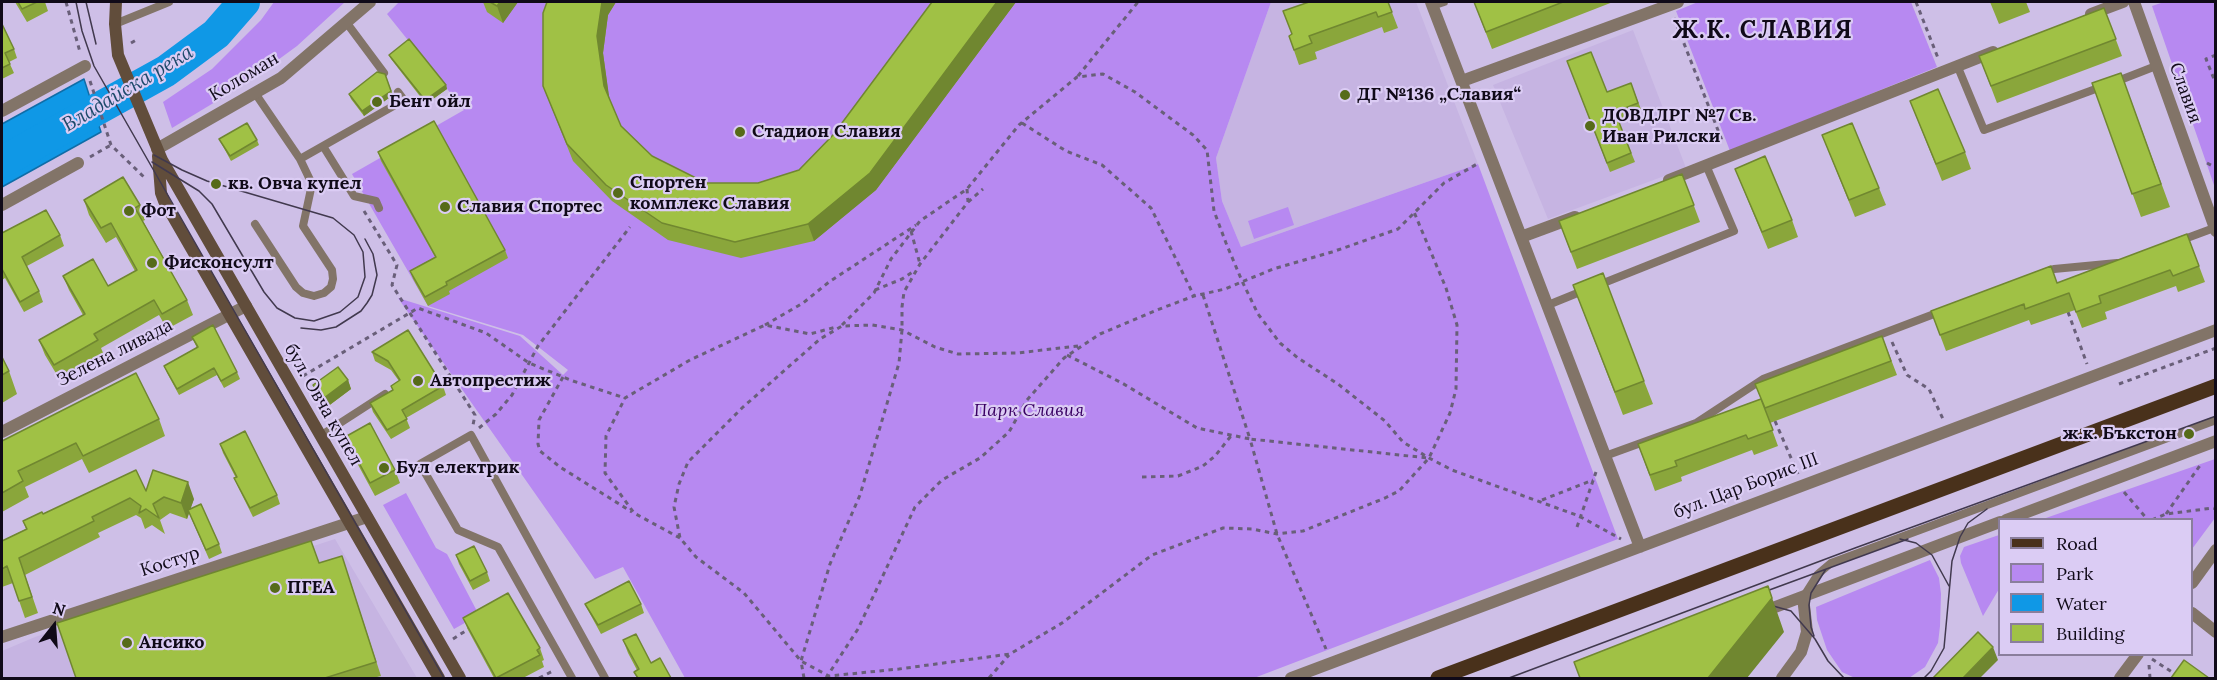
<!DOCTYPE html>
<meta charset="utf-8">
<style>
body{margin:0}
#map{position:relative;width:2217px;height:680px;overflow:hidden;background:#cebfe7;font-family:Lora,serif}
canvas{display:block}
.frame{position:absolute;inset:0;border:3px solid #100a18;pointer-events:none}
.legend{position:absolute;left:1998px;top:518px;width:195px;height:138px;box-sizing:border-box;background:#dbccf4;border:2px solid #8a7e9c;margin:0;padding:8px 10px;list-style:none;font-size:18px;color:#100a18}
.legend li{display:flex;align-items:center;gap:12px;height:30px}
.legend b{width:30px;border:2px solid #8a7e9c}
.north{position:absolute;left:24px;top:596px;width:60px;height:60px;-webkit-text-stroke:4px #dbccf4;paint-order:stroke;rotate:17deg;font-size:16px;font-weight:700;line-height:24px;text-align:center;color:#100a18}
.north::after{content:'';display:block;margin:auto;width:21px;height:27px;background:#100a18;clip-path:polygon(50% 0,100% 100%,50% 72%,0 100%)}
</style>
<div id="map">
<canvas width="2217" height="680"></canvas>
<div class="frame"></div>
<ul class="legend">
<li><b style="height:8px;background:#49311b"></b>Road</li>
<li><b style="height:16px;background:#b789f1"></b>Park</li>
<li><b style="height:16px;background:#0f98e6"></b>Water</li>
<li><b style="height:16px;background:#a0c145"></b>Building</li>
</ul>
<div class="north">N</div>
</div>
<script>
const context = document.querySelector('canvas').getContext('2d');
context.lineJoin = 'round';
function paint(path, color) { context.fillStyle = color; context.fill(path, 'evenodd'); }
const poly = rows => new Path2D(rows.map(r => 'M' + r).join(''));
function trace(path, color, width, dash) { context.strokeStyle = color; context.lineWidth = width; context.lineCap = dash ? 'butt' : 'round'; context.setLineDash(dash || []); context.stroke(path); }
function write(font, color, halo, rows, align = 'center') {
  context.font = font + ' Lora,serif'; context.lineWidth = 4.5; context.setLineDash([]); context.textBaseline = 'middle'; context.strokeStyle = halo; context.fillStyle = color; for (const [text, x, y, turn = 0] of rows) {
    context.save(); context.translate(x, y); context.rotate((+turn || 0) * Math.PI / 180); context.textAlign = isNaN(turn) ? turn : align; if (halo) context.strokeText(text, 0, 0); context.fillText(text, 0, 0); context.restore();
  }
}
const built = poly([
 [1271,2,1416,2,1478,164,1241,247,1222,201,1216,158],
 [1633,30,1686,168,1548,219,1493,85],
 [335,539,417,678,2,678,2,651,35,637]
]);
const green = poly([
 [274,2,345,2,297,46,245,84,172,128,163,102,212,69,261,20],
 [399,2,1271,2,1216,158,1222,201,1241,247,1478,164,1618,539,1254,678,685,678,623,567,595,579,398,298,520,336,563,375,568,370,523,335,428,306,352,174,464,110,387,14],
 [1698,2,1911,2,1937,67,1730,151,1676,11],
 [2164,2,2215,2,2215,188,2152,6],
 [1288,207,1294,225,1254,239,1248,221],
 [2215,459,2215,518,2192,549,2192,520,2043,519],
 [406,493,436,548,447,554,479,615,454,629,383,505],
 [1999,535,1999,589,1983,616,1961,563,1960,556,1964,547],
 [1930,560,1939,578,1941,594,1940,626,1938,643,1925,667,1909,678,1855,678,1842,672,1827,650,1817,620,1816,607]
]);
const water = poly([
 [84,79,101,132,2,187,2,124,84,79]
]);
const river = poly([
 [2,162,166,71,216,34,244,2]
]);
const path = poly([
 [66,2,80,52],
 [1916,2,1938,58],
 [1674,18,1723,143],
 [131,43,138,39],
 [2216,55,2206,59,2216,84],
 [1078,76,1138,2],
 [90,81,111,145,146,179],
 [1022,123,1066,151,1102,165,1151,208,1194,296],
 [90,157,111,145],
 [2207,163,2216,168],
 [968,202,983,189],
 [364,211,397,265,392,285,475,415,473,425],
 [911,231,920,264],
 [875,290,902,279,914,271],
 [1203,295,1250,439,1428,458],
 [2068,312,2087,364],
 [765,325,803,303,829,282,916,225],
 [842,325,874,293,891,259,920,221,967,189,1019,125,1077,77,1103,74,1135,92,1193,135,1207,150,1214,211,1226,243,1242,281,1258,314,1280,343,1298,358,1338,384,1385,421,1403,442,1429,458,1452,470,1579,516,1621,539],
 [1892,342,1907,375,1929,389,1943,419],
 [1078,346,1017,353,958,354,935,347,902,330,872,325,842,326,820,339,742,408,688,462,679,484,674,507,680,538,696,557,744,593,801,661,829,676,899,669,1010,654,1062,623,1152,555,1223,528,1252,529,1277,534,1303,531,1385,498,1399,491,1429,458,1450,413,1456,389,1457,325,1446,288,1414,212],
 [1067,355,1122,383,1197,428,1250,439,1277,534,1326,649],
 [303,376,418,308,486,333,529,363,573,381,625,398],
 [563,377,539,420,538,444,540,451,560,467,632,512],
 [2119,384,2216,348],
 [1775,421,1798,474],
 [479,428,496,414,512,395,538,346,630,227],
 [1142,477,1178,476,1203,466,1215,456,1231,436],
 [2124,492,2148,520],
 [1542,500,1593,480],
 [2166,514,2201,464],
 [2152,520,2166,514,2213,508,2216,509],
 [1577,527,1596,472],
 [680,538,634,513,605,473,606,436,625,398,690,360,765,325,810,334,836,327],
 [453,639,470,628],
 [2152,659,2181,678],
 [2149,665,2150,678],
 [539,678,553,671],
 [804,678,801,661,830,564,860,495,899,363,902,330,902,307,904,292,920,264,968,202,967,189],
 [826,678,858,629,915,507,942,480,980,458,1009,432,1027,400,1064,358,1100,334,1157,310,1194,296,1225,289,1273,269,1332,252,1398,229,1444,183,1477,164],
 [989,678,1009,655]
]);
const service = poly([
 [1432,6,1444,2],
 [346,22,384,73],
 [115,24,169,2],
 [1957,65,1984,130,2101,87],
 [2115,82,2156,66],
 [255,93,300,159,404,100,398,92],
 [323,146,354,196,376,201,379,208],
 [255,224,296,287,303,293,314,296,324,293,331,287,333,279,332,270,303,226,312,184,300,159],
 [2179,241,2214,228],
 [2043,273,2054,269,2117,263],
 [1596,286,1734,231,1706,165],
 [1548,305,1585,290],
 [320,436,385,394],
 [1605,456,1696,423,1763,379,1942,311],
 [1804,596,1818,574,1831,563,2216,420],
 [572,678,498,547,458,530,420,464,471,435,605,678]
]);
const minor = poly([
 [1431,2,1640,547],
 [2134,2,2216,231],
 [2091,14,2123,2],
 [1462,81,1678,2],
 [2,111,85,66],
 [157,149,281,78,370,2],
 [1669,180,1993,52],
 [2,205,78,163],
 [1521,237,1575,217],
 [2,432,246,306],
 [2006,520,2216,441],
 [1762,612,2000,522],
 [2192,613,2216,632],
 [2,637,367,517],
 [1291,678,2216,330],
 [1782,678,1801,652,1807,632,1803,597]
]);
const tertiary = poly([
 [2192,583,2216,550],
 [2120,678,2138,654]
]);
const secondary = poly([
 [116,2,115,24,118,55,162,160,460,678],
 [158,156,161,193,164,201,439,678]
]);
const primary = poly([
 [1438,678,2216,386]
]);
const tram = poly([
 [76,2,82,31,94,66,444,678],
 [86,2,96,44],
 [152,162,199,191,212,204,264,292,277,308,295,318,314,321,340,312,358,297,365,277,363,252,354,235,333,218,207,181,182,170,154,155],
 [301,328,321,330,336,327,361,311,367,303,372,295,377,275,373,254,365,239],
 [1900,539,1916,543,1932,555,1949,586],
 [1753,596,1908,539],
 [1759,602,1791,611,1815,639,1828,661,1844,678],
 [1814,636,1811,627,1809,605,1811,593,1826,569],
 [1509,678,1855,548,2216,416],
 [1924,678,1931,671,1944,648,1952,561,1960,537,1968,523,1987,509]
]);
const wall = poly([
 [15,2,45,2,48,11,27,22],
 [483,2,518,2,503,23,487,12],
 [547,2,616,2,608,15,603,53,609,98,621,126,652,156,706,183,758,183,799,170,833,135,932,2,1016,2,876,190,814,241,741,258,668,240,612,201,573,161,543,86],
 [1388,2,1398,28,1384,33,1382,27,1315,52,1317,59,1299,65,1289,36],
 [1474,2,1613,2,1492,49],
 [1990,2,2026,2,2030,12,1999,24],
 [2104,8,2122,56,1997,103,1979,56],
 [2,24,14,49,17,58,9,62,14,73,2,79],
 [389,55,446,85,447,89,426,104,391,59],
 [1567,61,1607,92,1631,83,1642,112,1618,120,1635,162,1610,172],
 [2121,73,2170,207,2141,217,2092,83],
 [385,74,393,95,364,116,351,99,349,94],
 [1910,101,1965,152,1971,169,1942,181],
 [1822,135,1879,188,1886,205,1855,217],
 [219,139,257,140,259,145,231,161],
 [378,152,505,250,508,258,449,291,450,294,428,306,413,279,410,271,435,257,381,161],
 [1735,169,1792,220,1798,237,1768,249],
 [1682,174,1700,222,1577,269,1559,221],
 [84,200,140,205,145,220,143,221,187,300,193,315,167,329,159,315,101,348,104,355,60,380,45,355,39,340,83,315,69,290,63,276,108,286,135,271,116,237,106,243,89,215],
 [2,233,60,235,64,246,27,266,39,291,43,302,24,312,5,278,2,280],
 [2187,234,2205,282,2178,292,2176,286,2105,312,2107,319,2082,328,2075,310,2031,325,2029,320,1946,351,1931,311,2057,283],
 [1573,285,1644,381,1653,404,1623,415],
 [1882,336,1897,375,1770,423,1766,413,1778,446,1754,455,1752,450,1681,477,1682,481,1655,491,1638,444,1761,399,1755,384],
 [192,337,237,372,240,379,224,388,217,375,179,395,167,373,164,366,197,348],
 [372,352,443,386,446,395,406,418,410,428,391,439,373,412,370,403,393,390,391,386,399,381,391,370,375,361],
 [2,357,9,371,17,394,2,403],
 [348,380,351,389,327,407,316,394,313,385],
 [159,419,165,436,89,473,82,459,25,487,29,497,2,512,2,441],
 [345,437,395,470,400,483,375,496,350,450],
 [220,444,277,495,280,504,253,517,238,487,234,478,236,478,223,453],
 [146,491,194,499,190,509,219,544,222,553,209,559,189,513,187,519,170,513,160,520,165,534,152,525,145,529,141,518,136,515,98,533,100,537,25,575,38,613,25,618,13,583,2,587,2,541,26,529,23,521,43,514],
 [456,555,487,572,490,581,473,590,459,564],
 [342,556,381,676,373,678,76,678,319,563],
 [585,604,641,604,644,613,601,634,589,612],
 [463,618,540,648,544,660,542,661,544,667,523,678,494,678,468,630],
 [623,640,651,663,671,678,637,678,634,672,637,670,628,653]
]);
const shadedWall = poly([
 [500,2,518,2,503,23,497,6],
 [602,2,616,2,608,15,603,53,610,103,604,86,597,36],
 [997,2,1016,2,876,190,814,241,808,224],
 [446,85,447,89,426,104,425,100],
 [391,91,393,95,364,116,362,111],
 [348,380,351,389,327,407,324,398],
 [188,482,194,499,187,519,181,503],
 [1768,586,1784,632,1747,678,1708,678],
 [1993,647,1998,660,1980,678,1963,678]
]);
const building = poly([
 [18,2,37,2,22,9,18,2],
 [490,2,500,2,497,6,490,2],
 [547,2,602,2,597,36,604,86,621,126,652,156,706,183,758,183,799,170,833,135,932,2,997,2,870,173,808,224,735,242,662,223,606,185,567,144,543,86,543,13,547,2],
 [1309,2,1388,2,1392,12,1378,17,1376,12,1309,36,1312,43,1294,50,1289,36,1292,34,1283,11,1309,2],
 [1474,2,1563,2,1486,32,1474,2],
 [2104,8,2116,39,1991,86,1979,56,2104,8],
 [2,24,14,49,5,53,10,64,2,68,2,24],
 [409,39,446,85,425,100,389,55,409,39],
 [1591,52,1607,92,1631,83,1638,103,1615,112,1631,153,1607,163,1567,61,1591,52],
 [377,72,385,74,391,91,362,111,349,94,377,72],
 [2121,73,2161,184,2132,194,2092,83,2121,73],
 [1938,89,1965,152,1936,164,1910,101,1938,89],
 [434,121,505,250,446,282,447,285,425,297,410,271,436,257,378,152,434,121],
 [247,123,257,140,230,156,219,139,247,123],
 [1852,123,1879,188,1849,200,1822,135,1852,123],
 [1765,156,1792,220,1762,232,1735,169,1765,156],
 [1682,174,1694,205,1571,252,1559,221,1682,174],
 [123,177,140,205,135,208,187,300,162,314,154,300,94,334,98,340,54,365,39,340,85,314,63,276,93,259,108,286,137,270,111,223,101,228,84,200,123,177],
 [46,210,60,235,22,257,39,291,20,302,2,269,2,233,46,210],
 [2187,234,2199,266,2173,276,2170,270,2099,296,2101,303,2076,312,2069,293,2025,309,2024,304,1940,335,1931,311,2051,266,2057,283,2187,234],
 [1603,273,1644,381,1615,392,1573,285,1603,273],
 [213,325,237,372,221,381,214,368,177,389,164,366,198,347,192,337,213,325],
 [408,330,443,386,402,410,407,419,387,430,370,403,393,390,391,386,400,380,388,361,372,352,408,330],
 [1882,336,1891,361,1765,408,1755,384,1882,336],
 [2,357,9,371,2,375,2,357],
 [338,367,348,380,324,398,313,385,338,367],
 [136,373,159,419,83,456,76,443,18,471,23,481,2,493,2,441,136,373],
 [1761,399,1773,430,1748,439,1746,435,1675,461,1677,466,1650,475,1638,444,1761,399],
 [370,423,395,470,370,483,345,437,370,423],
 [245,431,277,495,250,508,234,478,237,477,220,444,245,431],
 [136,470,146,491,153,470,188,482,181,503,164,497,153,504,159,518,146,509,139,513,141,506,130,498,92,517,94,521,19,558,32,597,19,601,7,566,2,569,2,541,27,529,23,521,42,512,43,514,136,470],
 [201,504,219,544,206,550,188,510,201,504],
 [311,541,319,563,342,556,376,662,325,678,76,678,57,623,311,541],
 [474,546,487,572,470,581,456,555,474,546],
 [629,581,641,604,598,625,585,604,629,581],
 [1768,586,1772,598,1708,678,1580,678,1574,662,1768,586],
 [508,593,540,648,537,650,540,655,496,678,463,618,508,593],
 [1978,632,1993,647,1963,678,1933,678,1978,632],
 [636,634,651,663,660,658,671,678,638,678,634,672,639,669,623,640,636,634],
 [2184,660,2209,678,2171,678,2184,660]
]);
const markers = [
 [1345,95,6,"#566b19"],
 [377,102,6,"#566b19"],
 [1590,126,6,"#566b19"],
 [740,132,6,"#566b19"],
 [216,184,6,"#566b19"],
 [618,193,6,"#566b19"],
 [445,207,6,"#566b19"],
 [129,211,6,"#566b19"],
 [152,263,6,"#566b19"],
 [418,381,6,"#566b19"],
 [2189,434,6,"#566b19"],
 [384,468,6,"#566b19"],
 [275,588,6,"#566b19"],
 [127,643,6,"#566b19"]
];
const streetNames = [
 ["Коломан",244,77,-31],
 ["Славия",2185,93,70],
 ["Зелена ливада",115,353,-27],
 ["бул. Овча купел",323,405,60],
 ["бул. Цар Борис III",1746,486,-21],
 ["Костур",170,562,-18]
];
const poiNames = [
 ["ДГ №136 „Славия“",1357,95],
 ["Бент ойл",389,102],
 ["ДОВДЛРГ №7 Св.",1602,116],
 ["Иван Рилски",1602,137],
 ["Стадион Славия",752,132],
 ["Спортен",630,183],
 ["комплекс Славия",630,204],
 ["кв. Овча купел",228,184],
 ["Славия Спортес",457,207],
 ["Фот",141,211],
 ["Фисконсулт",164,263],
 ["Автопрестиж",430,381],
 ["ж.к. Бъкстон",2177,434,"right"],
 ["Бул електрик",396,468],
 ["ПГЕА",287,588],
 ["Ансико",139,643]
];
const parkNames = [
 ["Парк Славия",1029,411]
];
const waterNames = [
 ["Владайска река",128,89,-31]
];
const districtNames = [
 ["Ж.К. СЛАВИЯ",1763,31]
];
paint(built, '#c6b4e2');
paint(green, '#b789f1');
paint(water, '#0f98e6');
trace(water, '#0f6da8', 1.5);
trace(river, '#0f98e6', 32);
trace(path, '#695f79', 3, [4.5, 4.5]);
trace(service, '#827468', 8);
trace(minor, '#827468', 12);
trace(tertiary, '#827468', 12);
trace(secondary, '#614d3b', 12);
trace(primary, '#49311b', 15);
trace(tram, '#41394e', 1.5);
paint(wall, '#8aa63b');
paint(shadedWall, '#708730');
paint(building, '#a0c145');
trace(building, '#708730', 1.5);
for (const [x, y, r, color] of markers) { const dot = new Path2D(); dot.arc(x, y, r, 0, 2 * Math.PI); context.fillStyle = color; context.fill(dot); trace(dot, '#dbccf4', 2); }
write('18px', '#100a18', '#dbccf4', streetNames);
write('bold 18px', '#100a18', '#dbccf4', poiNames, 'left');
write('italic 18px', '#390063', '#dbccf4', parkNames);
write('italic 20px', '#1d4a6b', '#dbccf4', waterNames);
context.letterSpacing = '1.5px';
write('bold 24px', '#100a18', '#dbccf4', districtNames);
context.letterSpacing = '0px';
</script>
